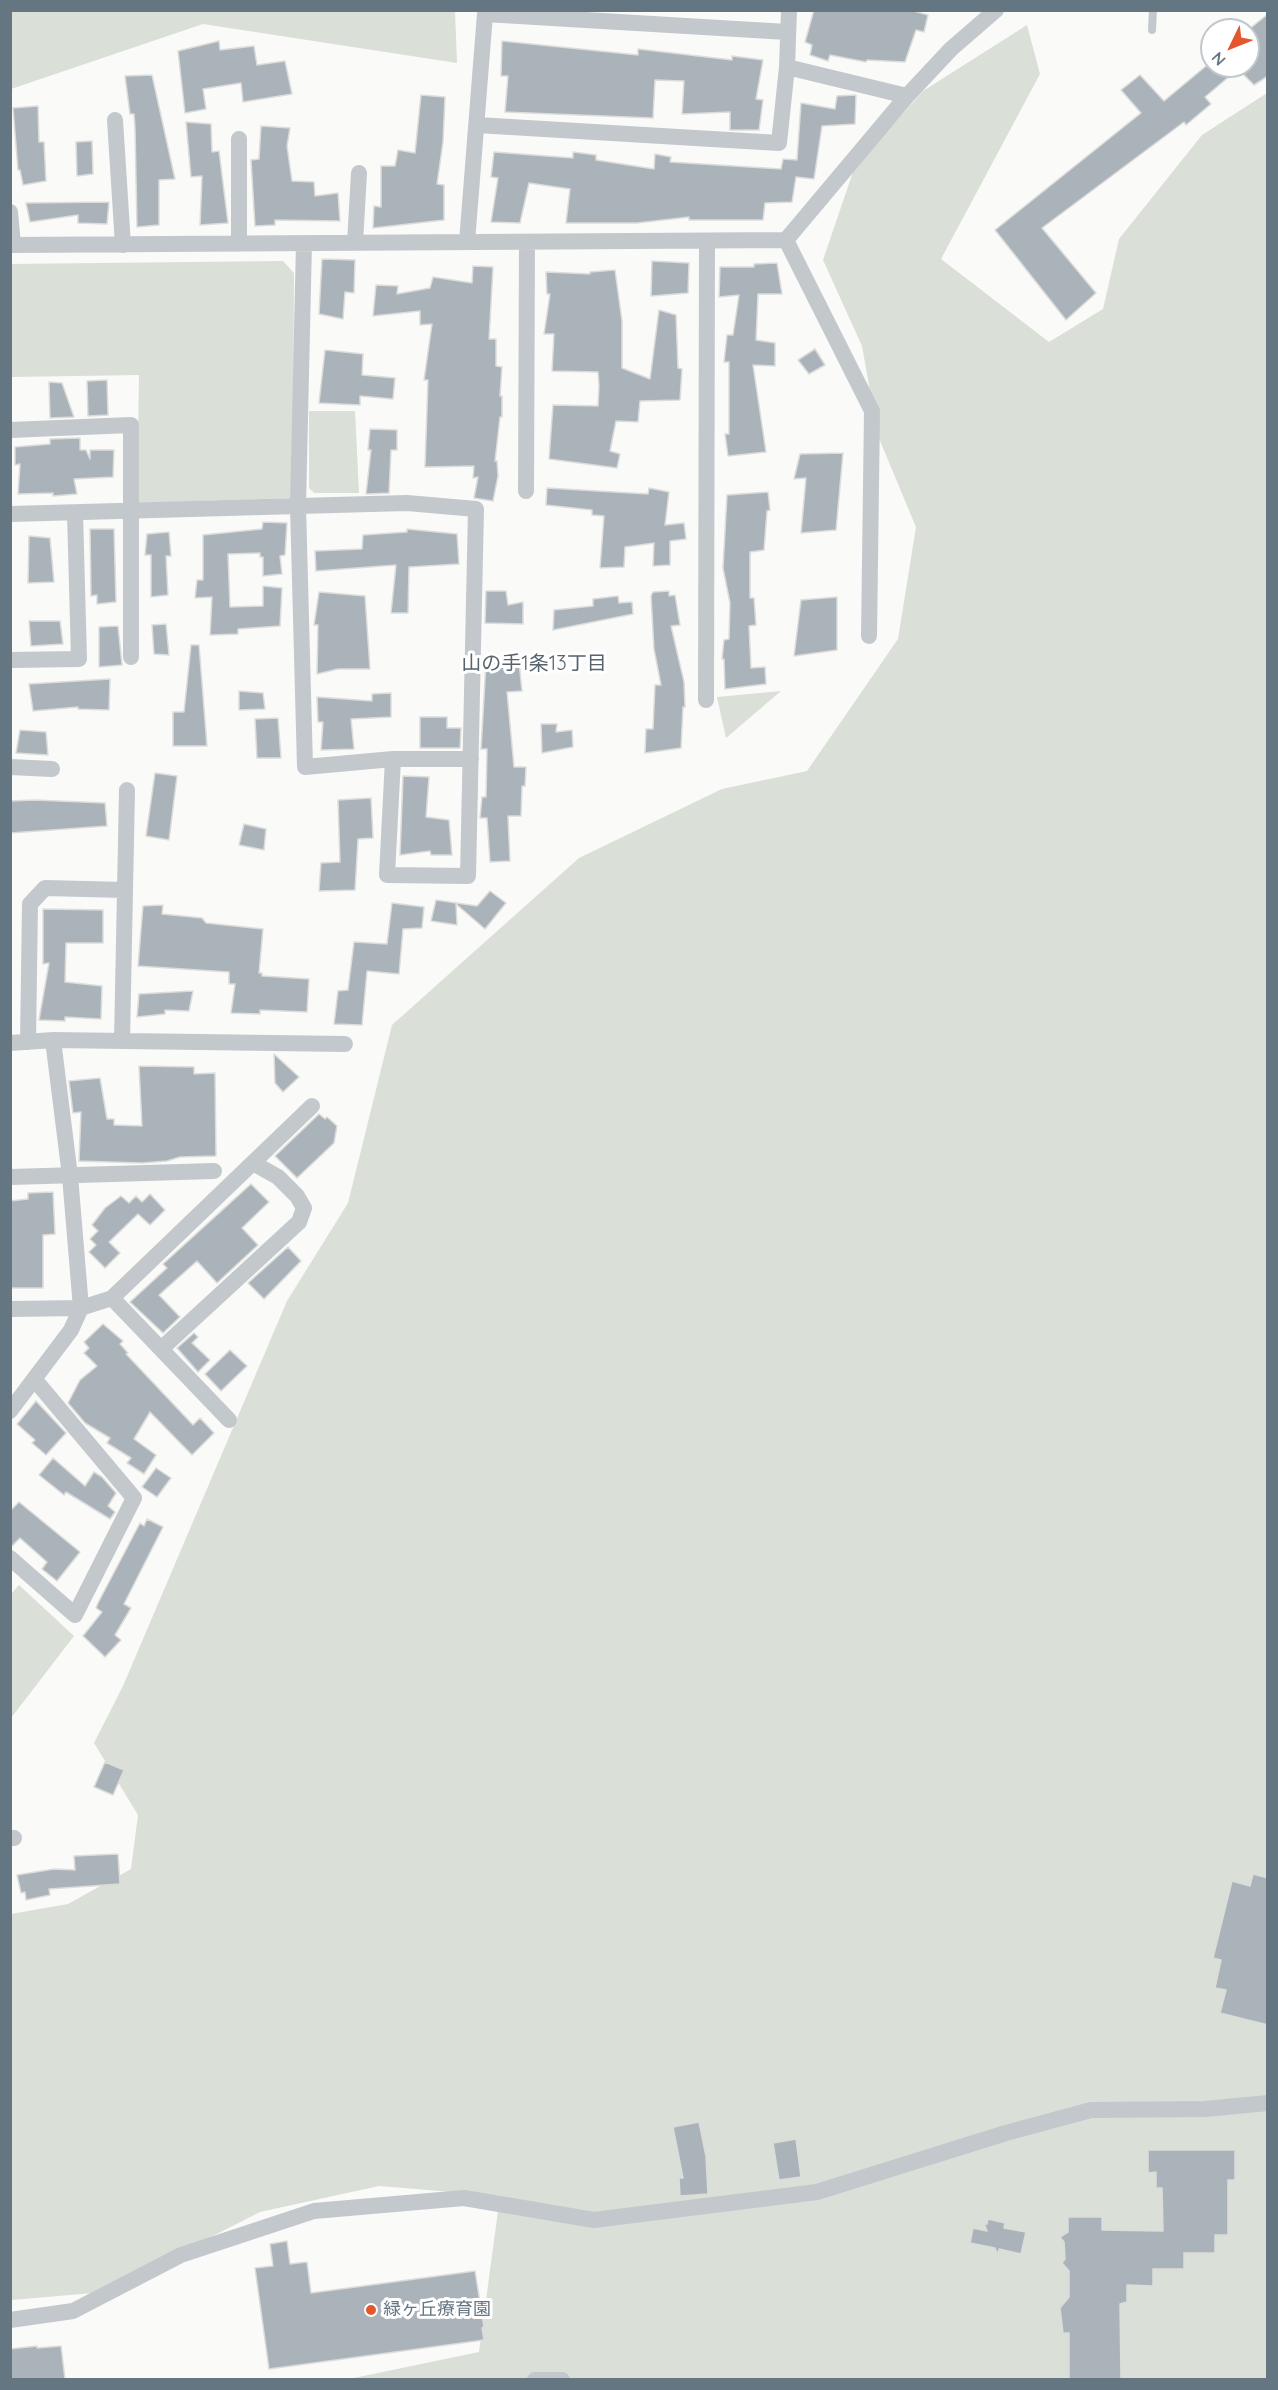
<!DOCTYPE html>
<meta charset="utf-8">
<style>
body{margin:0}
#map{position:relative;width:1278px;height:2390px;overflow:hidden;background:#fafaf8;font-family:Quicksand,sans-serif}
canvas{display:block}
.frame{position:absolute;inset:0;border:12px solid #657683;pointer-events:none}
.north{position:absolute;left:1200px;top:18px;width:60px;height:60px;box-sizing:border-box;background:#fff;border:2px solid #c1c8cd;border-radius:50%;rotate:227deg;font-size:16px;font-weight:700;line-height:24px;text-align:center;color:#657683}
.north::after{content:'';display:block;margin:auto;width:21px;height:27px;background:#e4572e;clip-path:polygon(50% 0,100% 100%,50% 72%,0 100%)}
</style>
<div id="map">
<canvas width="1278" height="2390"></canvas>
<div class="frame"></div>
<div class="north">N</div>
</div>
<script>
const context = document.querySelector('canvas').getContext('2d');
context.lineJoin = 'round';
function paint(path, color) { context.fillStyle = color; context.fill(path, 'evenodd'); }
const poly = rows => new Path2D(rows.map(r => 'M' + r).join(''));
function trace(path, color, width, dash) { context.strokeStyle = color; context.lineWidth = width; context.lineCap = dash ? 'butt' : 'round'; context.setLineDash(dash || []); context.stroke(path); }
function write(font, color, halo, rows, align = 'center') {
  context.font = font + ' Quicksand,"Noto Sans JP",sans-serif'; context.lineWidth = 6; context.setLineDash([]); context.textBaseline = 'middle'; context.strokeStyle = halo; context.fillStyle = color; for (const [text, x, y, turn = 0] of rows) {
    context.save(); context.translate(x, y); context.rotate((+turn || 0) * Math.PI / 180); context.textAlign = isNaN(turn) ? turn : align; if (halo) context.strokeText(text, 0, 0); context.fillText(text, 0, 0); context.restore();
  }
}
const green = poly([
 [10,11,455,11,457,63,203,24,11,89],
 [1027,25,1040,74,941,259,1049,342,1103,309,1119,239,1202,135,1267,93,1267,2379,349,2379,479,2352,500,2196,379,2186,260,2212,205,2240,117,2291,11,2300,11,1914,68,1904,131,1869,138,1815,94,1743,123,1686,287,1301,348,1203,392,1025,579,858,722,789,807,771,898,639,916,527,878,436,862,346,823,260,854,169,923,91],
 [283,261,294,273,293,498,137,503,139,375,11,377,10,264],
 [309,411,355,411,359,493,314,493,309,488],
 [781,691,726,738,717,697],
 [19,1585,74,1636,11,1718,11,1594]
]);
const building = poly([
 [814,10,910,10,928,15,924,32,916,30,905,62,867,60,866,62,830,55,828,61,810,55,812,45,805,42,814,10],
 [1268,14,1268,76,1254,85,1238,69,1205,97,1211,104,1186,125,1184,122,1042,228,1096,293,1066,320,995,230,1141,113,1121,90,1140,75,1164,101,1206,66,1248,66,1248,30,1268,14],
 [219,41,220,50,254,46,257,65,285,61,292,94,243,102,241,83,203,89,206,109,185,113,178,51,219,41],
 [502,41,638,55,638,49,732,60,732,56,763,60,756,99,763,100,759,130,730,130,730,112,682,114,684,81,655,80,653,118,505,112,508,76,501,76,502,41],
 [152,75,175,179,159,180,159,225,137,227,135,128,134,114,130,114,125,76,152,75],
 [421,95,445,97,443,142,437,184,444,185,444,220,373,228,374,206,381,207,381,166,395,166,398,150,415,153,421,95],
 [856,95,855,124,822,126,814,179,796,177,792,202,765,203,763,220,689,220,689,217,637,223,566,223,570,189,529,183,520,223,491,222,498,178,491,177,494,152,573,158,573,152,596,155,596,160,654,169,655,154,671,157,670,162,781,169,783,159,797,160,801,103,835,109,837,96,856,95],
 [38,106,39,142,44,142,46,181,23,185,20,170,18,170,13,108,38,106],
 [186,122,211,124,212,152,219,151,228,223,200,225,202,176,191,177,186,122],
 [261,126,290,128,287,146,292,181,314,182,315,196,338,193,340,221,275,220,275,225,255,226,251,160,259,159,261,126],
 [92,141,93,174,77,176,76,142,92,141],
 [109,202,107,224,78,223,78,215,30,222,26,203,109,202],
 [322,259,355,260,354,293,345,292,343,319,319,314,322,259],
 [652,261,689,263,688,293,651,296,652,261],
 [777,263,782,294,758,294,756,340,775,343,775,366,753,365,766,452,728,456,725,434,729,434,729,362,724,362,727,335,733,335,739,295,719,297,720,267,754,267,754,264,777,263],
 [473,266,493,267,489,339,496,339,496,366,502,367,500,396,502,396,502,417,500,417,495,461,497,461,498,476,493,501,474,498,478,477,473,478,474,466,425,467,428,380,424,380,432,324,420,325,420,311,373,316,376,285,398,286,397,294,430,288,433,277,472,283,473,266],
 [615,270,622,321,622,368,650,379,659,310,676,315,678,368,682,369,680,400,640,401,638,422,616,421,610,451,620,454,617,468,549,459,553,405,598,406,599,386,598,372,552,371,554,334,544,334,550,294,547,294,546,272,590,274,590,272,615,270],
 [815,349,825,365,809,374,798,360,815,349],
 [325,350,363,354,362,375,395,378,393,399,360,396,360,405,319,403,325,350],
 [107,380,108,415,88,416,87,381,107,380],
 [49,382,62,383,74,417,50,418,49,382],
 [370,429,397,430,397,450,391,450,389,493,366,494,371,450,368,450,370,429],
 [80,438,80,450,86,450,90,459,90,450,114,450,113,477,74,479,77,494,53,496,53,493,18,494,20,464,15,465,15,447,50,444,50,439,80,438],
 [843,453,836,530,801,533,806,478,794,479,800,454,843,453],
 [547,488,648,494,649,488,669,492,665,525,684,523,686,539,670,541,670,565,653,566,654,543,625,547,624,567,600,568,604,516,592,515,592,510,546,505,547,488],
 [768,492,770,510,767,511,764,550,750,552,750,598,754,598,756,625,749,626,751,668,765,667,766,684,725,689,724,659,722,659,724,640,729,639,730,603,723,568,727,495,768,492],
 [263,522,287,523,285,555,280,556,282,574,263,576,263,557,260,557,260,553,228,554,230,607,263,606,263,586,282,588,280,626,238,629,238,634,210,635,212,597,195,598,197,580,203,580,203,535,262,529,263,522],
 [90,529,114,529,116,602,97,604,97,595,91,596,90,529],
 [407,529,457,534,459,564,409,567,408,613,391,613,396,565,316,571,315,551,362,549,363,535,407,532,407,529],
 [169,532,171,556,166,556,168,595,151,597,151,555,145,555,147,534,169,532],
 [29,536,50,538,54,582,28,583,29,536],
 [486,591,506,591,508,605,523,602,523,624,485,623,486,591],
 [669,591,669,596,675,595,680,625,671,626,684,682,685,707,683,707,681,748,645,753,646,729,653,729,655,685,661,685,654,649,651,596,653,592,669,591],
 [319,592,365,596,370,669,338,669,317,674,318,625,314,625,319,592],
 [618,596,619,603,632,602,633,614,553,630,554,610,593,606,593,599,618,596],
 [837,597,837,650,794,656,801,600,837,597],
 [29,621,60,621,63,644,31,646,29,621],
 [166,624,169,655,154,654,152,625,166,624],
 [118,626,122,665,99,667,99,627,118,626],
 [191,645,199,645,207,746,173,746,173,712,184,712,191,645],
 [486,662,519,662,522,691,507,692,514,767,526,767,525,786,522,786,521,816,508,816,510,861,490,862,487,818,480,818,482,797,486,797,487,749,481,749,486,662],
 [110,679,109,710,78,709,78,707,33,711,29,684,110,679],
 [239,691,263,693,265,709,239,710,239,691],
 [391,693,391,717,351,719,354,749,321,750,323,722,318,722,317,697,372,701,372,694,391,693],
 [420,717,447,717,447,728,461,728,460,748,420,748,420,717],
 [278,718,281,758,257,758,255,719,278,718],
 [541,724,557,724,556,732,572,730,573,747,542,753,541,724],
 [20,730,46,732,48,755,16,753,20,730],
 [155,773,177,776,169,840,146,836,155,773],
 [403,776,429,777,426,817,449,820,452,855,431,855,430,851,400,855,403,776],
 [371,798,373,838,358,839,355,890,319,891,321,863,340,862,338,800,371,798],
 [35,800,105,803,107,826,10,833,10,801,35,800],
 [244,824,266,829,264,850,239,845,244,824],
 [490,891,506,903,485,929,456,904,457,925,431,921,436,900,477,906,490,891],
 [392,903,424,907,422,928,403,929,399,974,367,971,362,1025,334,1024,338,991,348,990,354,942,387,944,392,903],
 [163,905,162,914,202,918,206,923,263,929,259,973,262,973,262,976,309,979,307,1012,260,1010,260,1014,231,1013,235,984,229,984,229,972,138,966,143,906,163,905],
 [43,909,103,910,103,943,66,943,65,982,102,986,101,1019,65,1017,65,1021,39,1020,49,963,43,964,43,909],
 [193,991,189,1011,165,1010,165,1014,137,1017,139,994,193,991],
 [274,1054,299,1077,283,1092,275,1083,274,1054],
 [139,1066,194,1067,194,1074,215,1073,216,1156,180,1157,167,1161,142,1163,79,1161,81,1112,73,1113,69,1081,100,1078,107,1119,114,1119,114,1125,142,1126,139,1066],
 [319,1114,325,1119,327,1117,337,1126,334,1143,297,1178,275,1156,319,1114],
 [251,1184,269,1202,242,1228,258,1245,217,1283,197,1261,159,1295,180,1317,163,1333,130,1302,167,1268,163,1264,251,1184],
 [53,1192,55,1234,43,1235,43,1288,10,1288,10,1201,28,1199,28,1193,53,1192],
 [150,1194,165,1210,150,1225,138,1214,109,1242,120,1253,105,1268,89,1252,96,1245,90,1239,98,1231,92,1225,105,1208,121,1196,129,1203,136,1196,142,1202,150,1194],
 [288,1247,301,1261,264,1299,248,1283,288,1247],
 [103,1324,123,1341,120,1344,128,1353,126,1354,193,1425,200,1418,214,1433,192,1455,150,1412,134,1439,156,1455,144,1474,127,1463,131,1458,107,1443,110,1438,85,1423,68,1403,80,1380,97,1366,84,1353,89,1348,84,1342,103,1324],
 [194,1333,198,1337,192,1343,210,1360,198,1372,177,1348,194,1333],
 [230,1350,247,1366,221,1391,205,1374,230,1350],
 [36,1401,66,1433,46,1455,32,1443,35,1440,17,1424,36,1401],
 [53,1458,85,1486,94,1472,102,1477,116,1493,108,1506,115,1512,110,1519,66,1492,64,1495,39,1475,53,1458],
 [156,1468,171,1478,157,1497,142,1487,156,1468],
 [19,1502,80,1552,57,1581,42,1569,47,1562,20,1538,10,1548,10,1511,19,1502],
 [147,1519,163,1527,124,1604,131,1608,115,1635,121,1640,105,1657,83,1636,102,1612,96,1608,98,1603,140,1523,144,1526,147,1519],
 [105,1762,124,1770,113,1795,94,1787,105,1762],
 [118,1854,120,1884,49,1889,50,1895,26,1900,25,1892,21,1893,17,1875,54,1869,75,1870,74,1856,118,1854],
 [1253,1874,1268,1878,1268,2025,1220,2013,1226,1990,1215,1988,1221,1960,1213,1958,1232,1881,1250,1886,1253,1874],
 [699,2122,706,2156,708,2194,680,2196,679,2178,683,2178,673,2127,699,2122],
 [796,2139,801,2177,779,2180,773,2143,796,2139],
 [1148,2150,1235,2150,1235,2180,1228,2180,1228,2235,1215,2235,1215,2253,1184,2253,1184,2269,1153,2269,1153,2286,1127,2285,1127,2302,1120,2304,1121,2379,1069,2379,1069,2333,1063,2333,1060,2308,1069,2297,1069,2271,1062,2263,1065,2259,1064,2242,1060,2237,1068,2232,1068,2217,1102,2217,1102,2230,1163,2231,1162,2188,1156,2188,1156,2172,1148,2173,1148,2150],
 [988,2219,1005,2223,1004,2228,1026,2232,1021,2254,999,2249,998,2255,995,2248,970,2243,973,2228,987,2231,984,2223,987,2224,988,2219],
 [287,2241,290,2264,307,2262,311,2293,475,2271,484,2327,482,2328,484,2340,269,2369,255,2268,273,2266,270,2244,287,2241],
 [37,2346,37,2348,61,2346,65,2379,10,2379,10,2349,37,2346]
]);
const service = poly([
 [1152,30,1153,10]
]);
const minor = poly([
 [787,67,907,96],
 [115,120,123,245],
 [477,125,779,143,787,67,789,10],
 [10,212,13,245],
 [786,240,872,411,869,636],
 [467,242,485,14,787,32],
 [304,243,298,506,305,767,393,759,471,759],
 [355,243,359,173],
 [239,244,239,139],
 [10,245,786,240,907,96,951,49,996,10],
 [10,430,131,425,131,657],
 [526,491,527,242],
 [10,514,407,503,476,509,468,876,387,875,393,759],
 [10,660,79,659,75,513],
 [706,700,707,241],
 [10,767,52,769],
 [122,1041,127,790],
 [28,1042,30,904,45,888,125,890],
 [10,1043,53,1040,345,1044],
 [10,1177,214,1171],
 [112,1298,229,1420],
 [10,1309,81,1308,70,1176,53,1040],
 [161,1349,299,1222,304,1208,297,1196,278,1177,253,1163],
 [10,1411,71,1330,81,1308,112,1298,312,1106],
 [10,1558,75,1615,134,1498,35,1380],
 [10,1838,14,1838],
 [10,2320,73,2311,181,2255,314,2211,464,2198,594,2220,817,2192,1006,2133,1091,2110,1205,2109,1268,2103],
 [535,2380,562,2380]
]);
const markers = [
 [371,2310,6,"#e4572e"]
];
const poiNames = [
 ["緑ヶ丘療育園",383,2310]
];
const neighbourhoodNames = [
 ["山の手1条13丁目",534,664]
];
paint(green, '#dadfd7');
paint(building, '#aab3b9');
trace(building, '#dcdcda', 1.5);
trace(service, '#c3c8cc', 8);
trace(minor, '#c3c8cc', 16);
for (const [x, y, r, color] of markers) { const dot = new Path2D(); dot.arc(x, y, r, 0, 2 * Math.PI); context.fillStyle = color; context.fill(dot); trace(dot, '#fff', 2); }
write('18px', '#657683', '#fff', poiNames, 'left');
write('20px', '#57646e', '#fff', neighbourhoodNames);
</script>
